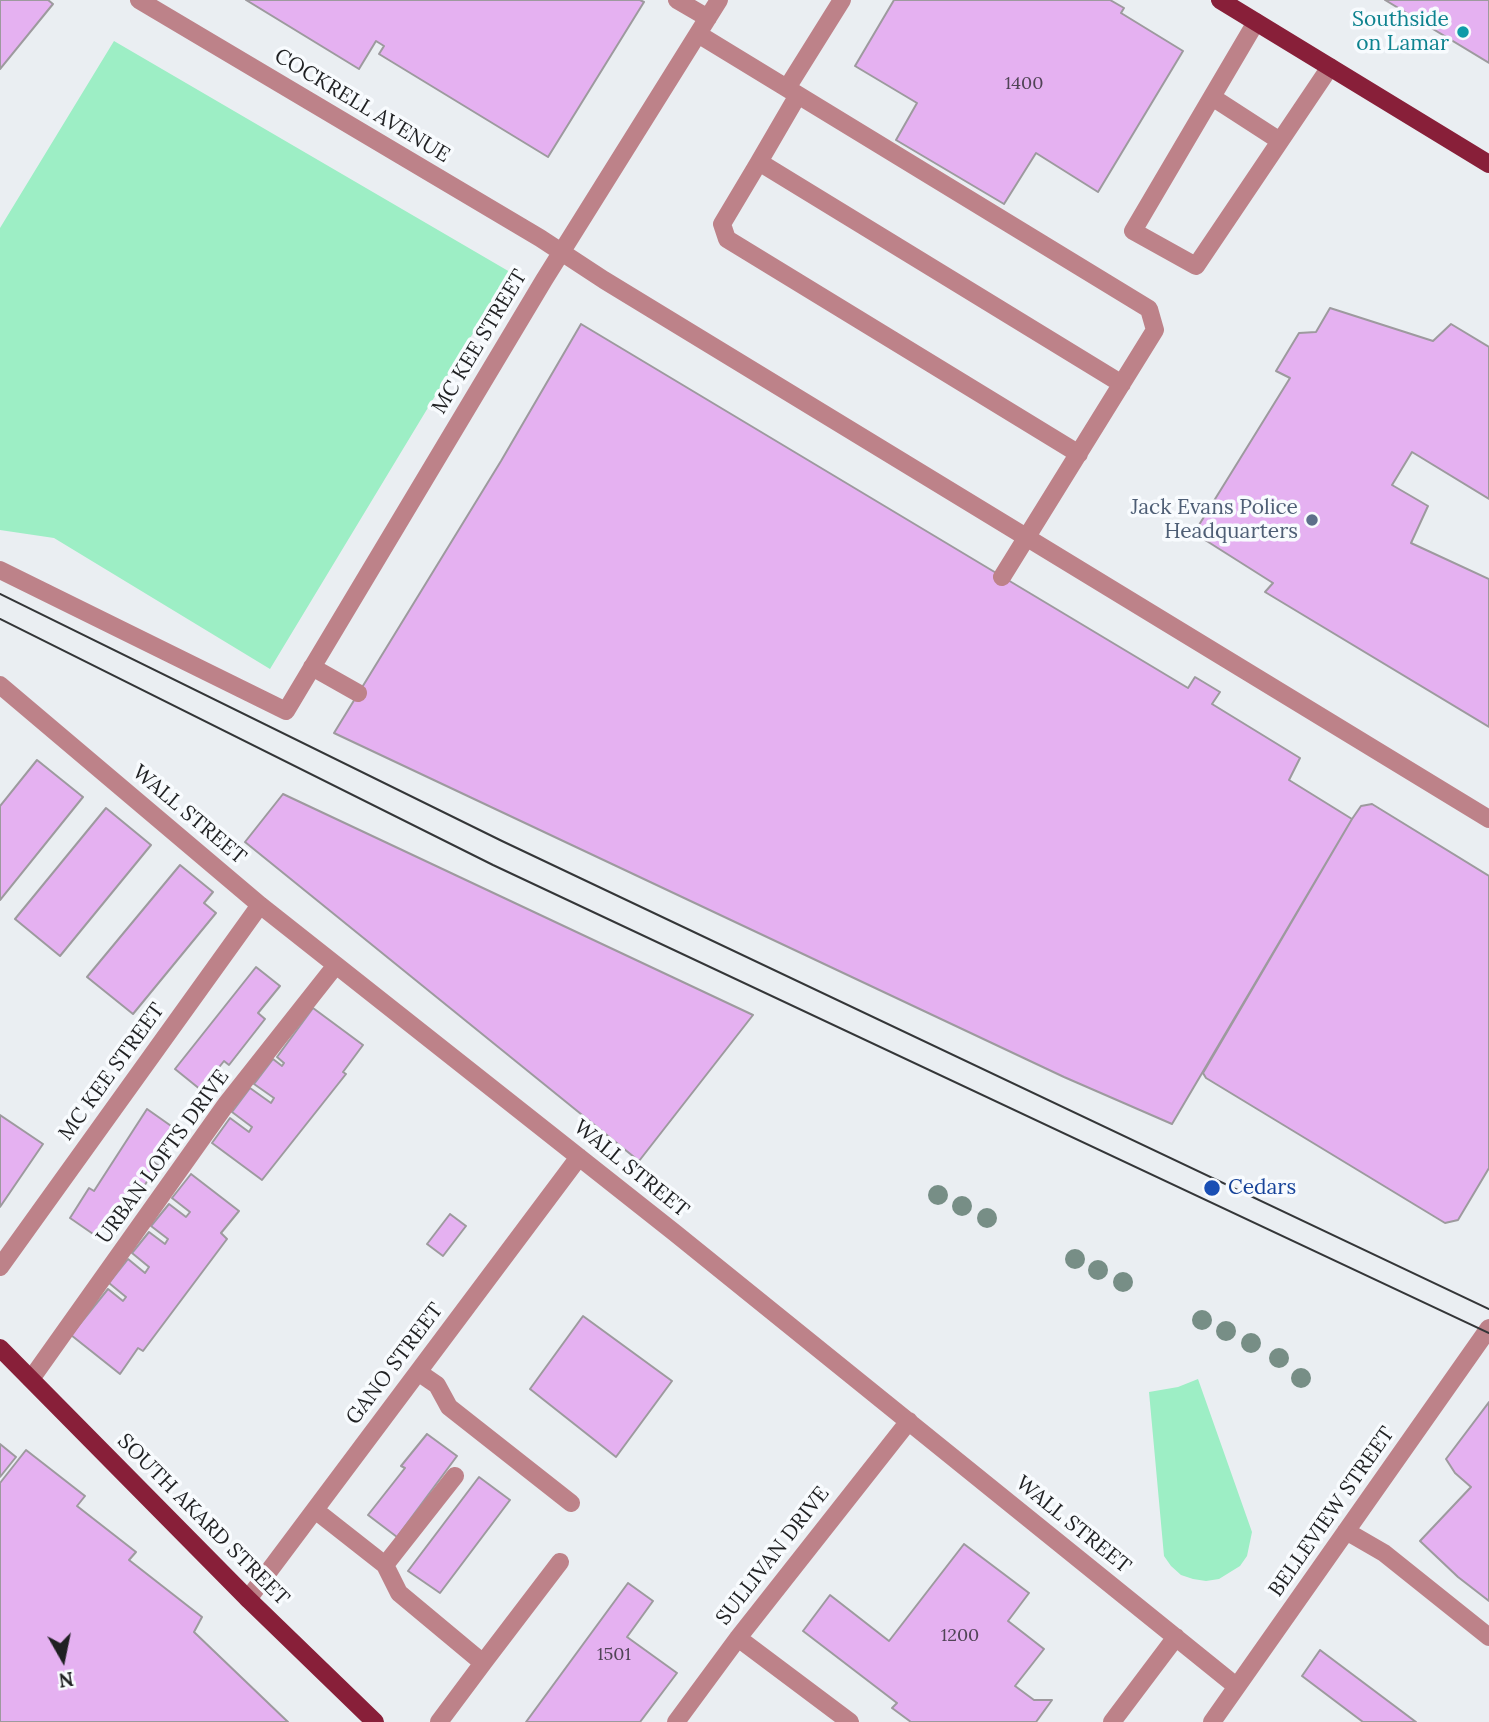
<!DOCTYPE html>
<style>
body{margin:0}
#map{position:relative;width:1489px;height:1722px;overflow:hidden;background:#eaeef2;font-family:Lora,serif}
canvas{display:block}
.north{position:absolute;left:28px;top:1624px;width:70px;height:70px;-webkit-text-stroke:5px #f8fbfe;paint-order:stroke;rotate:171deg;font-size:19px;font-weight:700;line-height:28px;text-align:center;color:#1f2022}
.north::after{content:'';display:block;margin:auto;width:24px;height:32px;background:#1f2022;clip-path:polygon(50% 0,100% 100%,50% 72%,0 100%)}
</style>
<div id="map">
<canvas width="1489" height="1722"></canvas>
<div class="north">N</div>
</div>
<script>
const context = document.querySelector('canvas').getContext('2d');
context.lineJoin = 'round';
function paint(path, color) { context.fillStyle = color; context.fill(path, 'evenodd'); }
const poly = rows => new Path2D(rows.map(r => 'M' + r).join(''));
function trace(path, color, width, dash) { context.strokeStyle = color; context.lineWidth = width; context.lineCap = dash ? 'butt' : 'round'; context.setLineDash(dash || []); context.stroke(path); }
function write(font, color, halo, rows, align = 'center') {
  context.font = font + ' Lora,serif'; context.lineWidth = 7; context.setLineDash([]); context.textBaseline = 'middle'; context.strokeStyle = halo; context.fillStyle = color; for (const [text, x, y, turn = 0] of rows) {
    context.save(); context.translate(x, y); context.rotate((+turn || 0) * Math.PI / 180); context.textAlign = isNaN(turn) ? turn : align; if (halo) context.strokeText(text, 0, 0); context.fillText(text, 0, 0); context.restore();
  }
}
const green = poly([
 [114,41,510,272,270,669,54,538,0,530,0,228],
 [1198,1379,1252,1532,1247,1556,1240,1566,1219,1579,1206,1581,1193,1579,1181,1575,1171,1566,1164,1556,1149,1392,1178,1387]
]);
const building = poly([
 [0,0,48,0,53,4,0,69,0,0],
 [246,0,640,0,644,2,548,157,379,54,384,46,376,41,359,69,246,0],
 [894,0,1110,0,1124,8,1121,13,1183,51,1098,192,1036,153,1004,204,896,140,917,103,855,66,894,0],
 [1385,0,1489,0,1489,63,1385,0],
 [1330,308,1433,341,1451,324,1489,347,1489,499,1412,452,1392,485,1428,506,1411,543,1489,579,1489,727,1265,592,1273,583,1194,533,1290,378,1276,371,1299,333,1316,332,1330,308],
 [581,324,1188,688,1195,677,1220,692,1212,704,1300,758,1289,780,1352,819,1172,1124,1064,1077,334,733,501,461,581,324],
 [37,760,83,797,0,900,0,806,37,760],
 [283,794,753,1015,639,1161,245,842,283,794],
 [1372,804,1489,876,1489,1168,1458,1220,1445,1223,1206,1078,1203,1073,1352,819,1361,806,1372,804],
 [106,808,151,845,60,956,15,919,106,808],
 [180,865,213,892,204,903,216,913,133,1014,87,977,180,865],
 [256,967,280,986,258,1013,265,1019,229,1065,224,1061,201,1090,175,1069,256,967],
 [313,1008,363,1045,343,1072,346,1074,262,1180,212,1143,230,1118,249,1132,252,1127,232,1112,250,1088,271,1103,274,1098,254,1084,273,1059,282,1066,284,1063,277,1057,313,1008],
 [147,1109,174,1128,152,1161,158,1165,127,1212,117,1205,96,1236,70,1218,89,1188,94,1191,147,1109],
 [0,1115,43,1144,0,1207,0,1115],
 [191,1174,239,1211,221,1233,227,1239,143,1351,138,1348,120,1374,71,1335,108,1289,123,1301,126,1297,109,1283,128,1259,145,1273,149,1267,132,1253,149,1232,165,1244,168,1239,151,1226,169,1204,186,1217,190,1212,172,1198,191,1174],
 [450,1214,466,1226,443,1256,427,1244,450,1214],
 [583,1316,672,1381,616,1457,530,1389,583,1316],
 [1489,1402,1489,1601,1458,1577,1420,1541,1471,1487,1455,1473,1446,1459,1489,1402],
 [427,1434,457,1456,397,1537,368,1515,405,1468,401,1466,427,1434],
 [0,1444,16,1457,0,1477,0,1444],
 [26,1450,85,1496,77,1506,136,1552,129,1560,202,1617,194,1632,288,1722,0,1722,0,1483,26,1450],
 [479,1477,510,1500,440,1593,408,1571,479,1477],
 [964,1544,1029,1593,1008,1621,1044,1649,1015,1686,1034,1700,1052,1700,1036,1722,911,1722,892,1708,897,1703,803,1631,830,1595,889,1641,964,1544],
 [628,1583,653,1601,627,1637,677,1673,640,1722,526,1722,628,1583],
 [1320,1650,1416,1722,1363,1722,1302,1676,1320,1650]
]);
const minor = poly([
 [139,0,540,238,604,280,1489,819],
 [677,0,708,18],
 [1256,22,1133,231,1196,266,1330,67],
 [698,34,1149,309,1155,330,1002,577],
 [787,88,842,0],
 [798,95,759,162,1122,384],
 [1212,97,1280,141],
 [759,162,722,224,727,239,1079,454],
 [0,570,286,711,544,280,719,0],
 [312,667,358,693],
 [0,685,260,905,675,1233,1236,1686],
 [0,1267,260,905],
 [418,1372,437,1385,449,1407,571,1503],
 [31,1379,227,1103,336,965],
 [315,1510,385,1565,399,1593,483,1663,560,1562],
 [1346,1531,1384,1553,1489,1637],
 [385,1565,455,1476],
 [248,1599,579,1157],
 [738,1638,850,1722],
 [439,1722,483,1663],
 [676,1722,738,1638,909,1421],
 [1112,1722,1176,1637],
 [1212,1722,1489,1328]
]);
const major = poly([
 [1220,0,1489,164],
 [0,1348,248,1599,375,1722]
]);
const tram = poly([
 [0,594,502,841,1489,1309],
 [0,619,493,865,1489,1333]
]);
const trees = [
 [938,1195],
 [962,1206],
 [987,1218],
 [1075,1259],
 [1098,1270],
 [1123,1282],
 [1202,1320],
 [1226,1331],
 [1251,1343],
 [1279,1358],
 [1301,1378]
];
const markers = [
 [1463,32,7,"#0f9aa8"],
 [1312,520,7,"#5c6f8a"],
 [1212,1188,9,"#1a4fb4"]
];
const numberNames = [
 ["1400",1024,84],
 ["1200",960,1636],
 ["1501",614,1655]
];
const cultureNames = [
 ["Southside",1449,20],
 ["on Lamar",1449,44]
];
const streetNames = [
 ["COCKRELL AVENUE",362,106,31],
 ["MC KEE STREET",480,342,-59],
 ["WALL STREET",189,815,40],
 ["MC KEE STREET",112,1072,-54],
 ["URBAN LOFTS DRIVE",163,1157,-54],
 ["WALL STREET",631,1169,39],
 ["GANO STREET",395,1364,-53],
 ["BELLEVIEW STREET",1332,1512,-55],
 ["SOUTH AKARD STREET",203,1520,45],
 ["WALL STREET",1073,1525,39],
 ["SULLIVAN DRIVE",773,1556,-52]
];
const serviceNames = [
 ["Jack Evans Police",1298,508],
 ["Headquarters",1298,532]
];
const transitNames = [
 ["Cedars",1228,1188]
];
paint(green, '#9deec5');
paint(building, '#e5b1f1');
trace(building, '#9d9a9e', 2);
trace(minor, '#bd8289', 18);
trace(major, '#881f39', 18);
trace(tram, '#343638', 2);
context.fillStyle = '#778e86';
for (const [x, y] of trees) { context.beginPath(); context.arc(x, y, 10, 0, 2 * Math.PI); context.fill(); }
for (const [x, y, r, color] of markers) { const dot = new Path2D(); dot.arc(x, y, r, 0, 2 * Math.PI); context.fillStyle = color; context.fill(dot); trace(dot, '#f8fbfe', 2.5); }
write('18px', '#504456', null, numberNames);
write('21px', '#0d838f', '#f8fbfe', cultureNames, 'right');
write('21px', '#1f2022', '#f8fbfe', streetNames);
write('21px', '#4e5e75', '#f8fbfe', serviceNames, 'right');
write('21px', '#164399', '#f8fbfe', transitNames, 'left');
</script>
